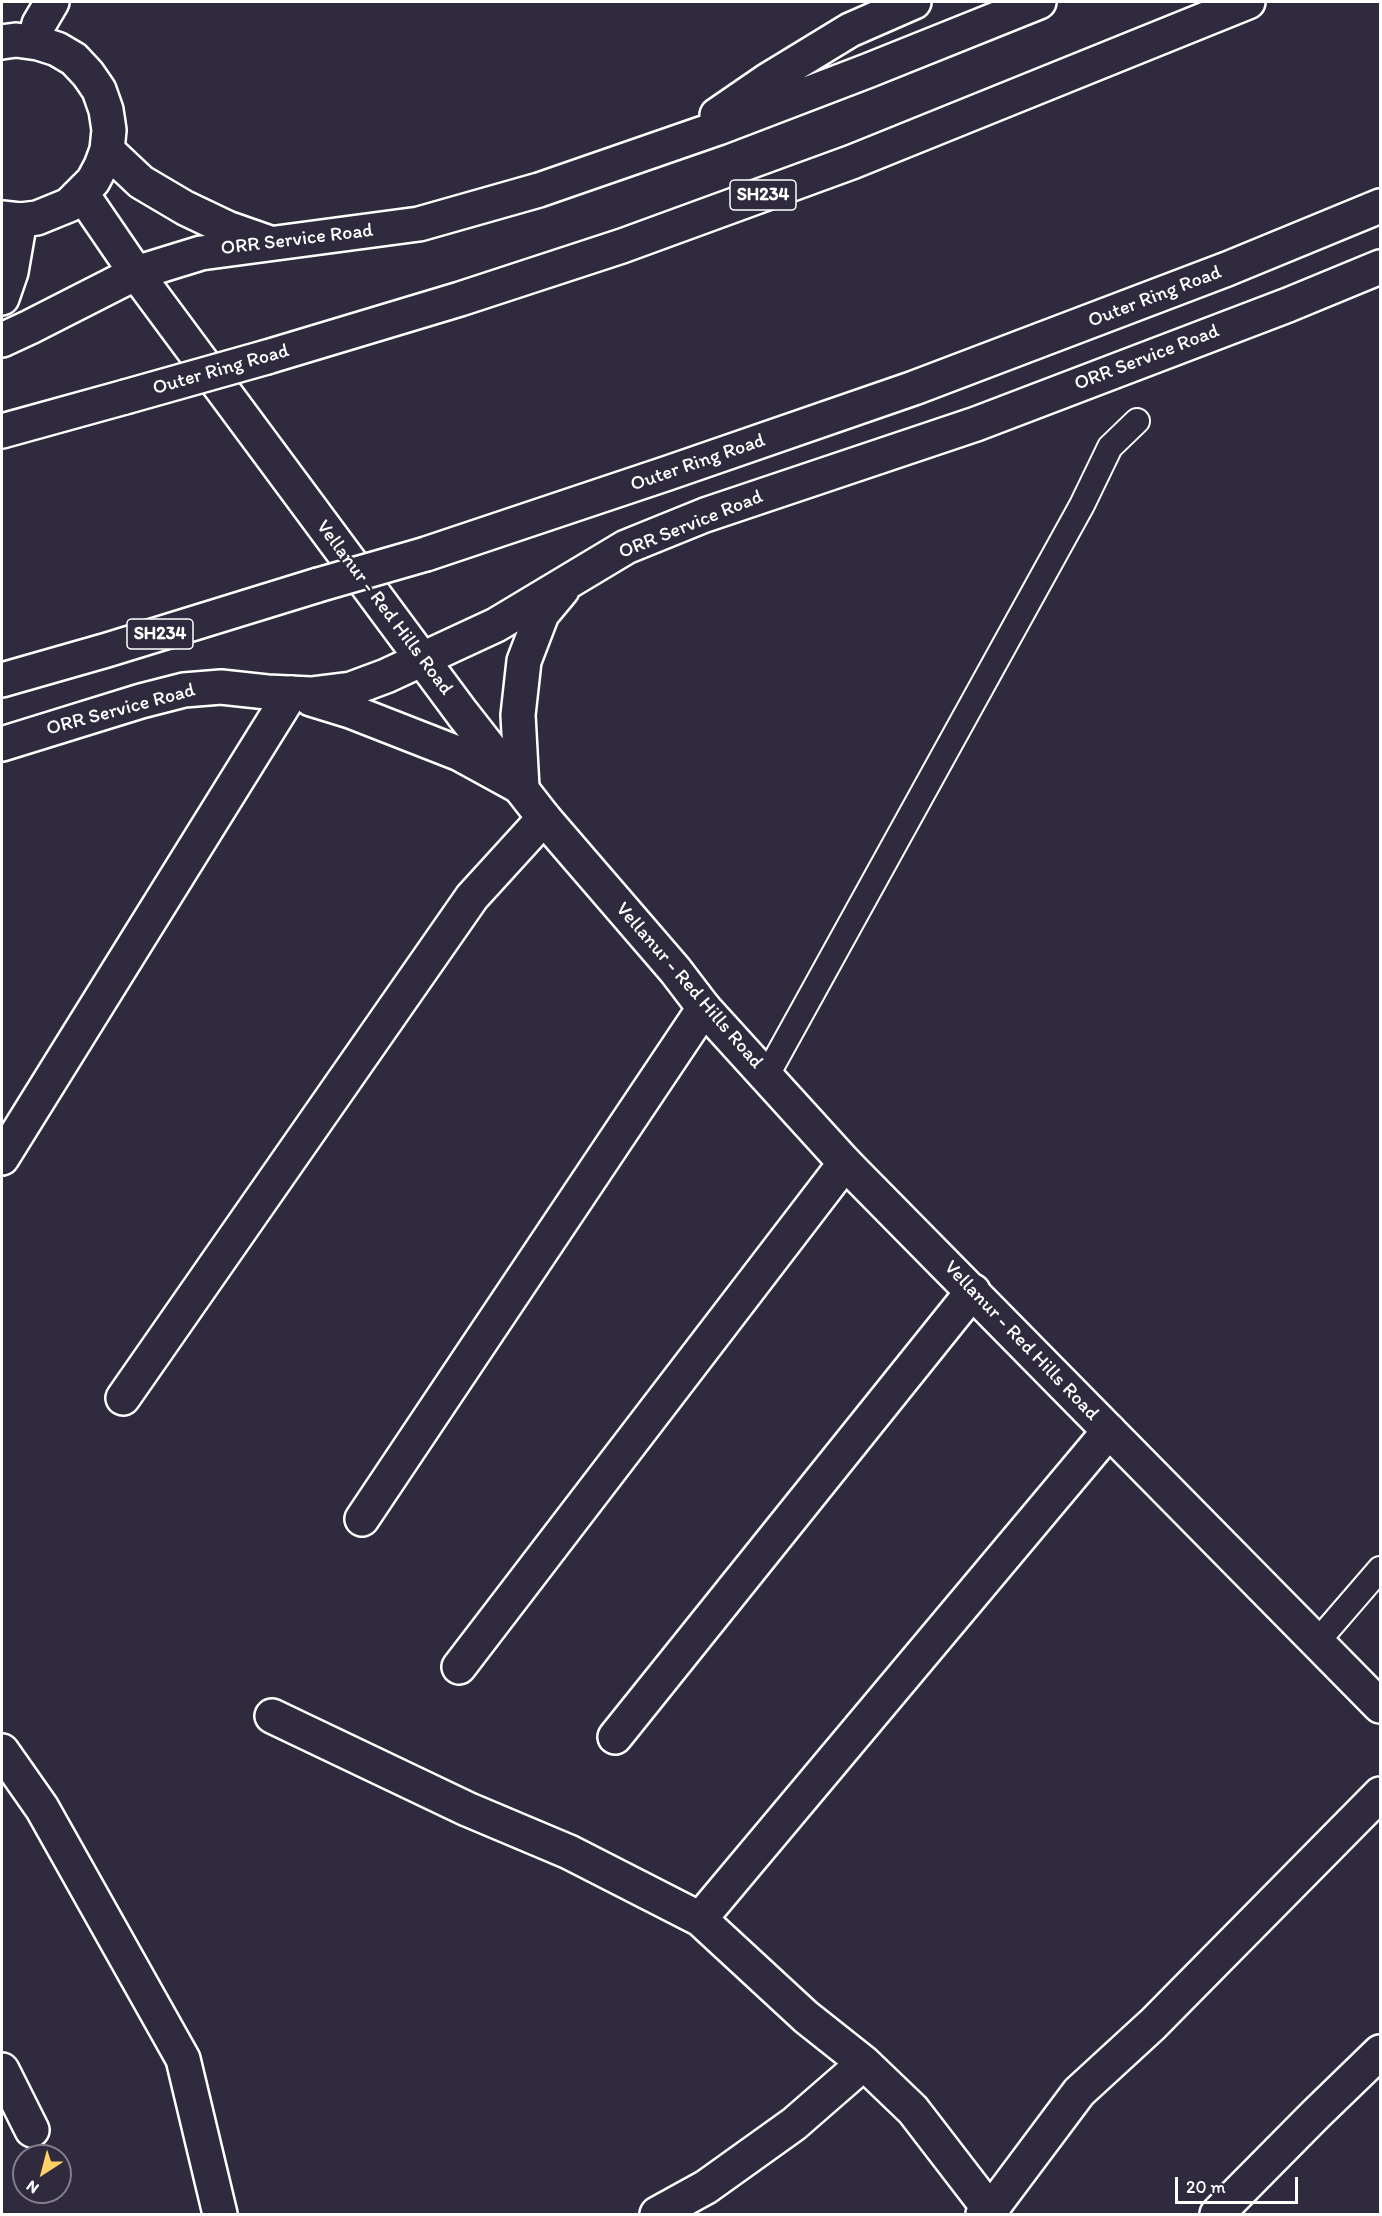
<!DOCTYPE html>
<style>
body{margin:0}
#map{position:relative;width:1382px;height:2216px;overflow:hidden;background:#2f2a3d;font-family:Itim,sans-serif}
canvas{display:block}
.frame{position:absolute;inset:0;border:3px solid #fff;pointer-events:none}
.north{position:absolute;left:12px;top:2144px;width:60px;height:60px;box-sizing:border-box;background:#2f2a3d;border:2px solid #827f8b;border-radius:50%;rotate:216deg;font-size:16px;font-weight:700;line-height:24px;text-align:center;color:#fff}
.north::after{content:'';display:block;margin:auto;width:21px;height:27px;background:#ffd166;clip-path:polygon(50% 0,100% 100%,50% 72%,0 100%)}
.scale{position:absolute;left:1175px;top:2177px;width:123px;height:27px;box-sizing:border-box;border:3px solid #fff;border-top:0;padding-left:8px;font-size:18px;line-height:21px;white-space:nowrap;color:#fff;-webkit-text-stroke:4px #2f2a3d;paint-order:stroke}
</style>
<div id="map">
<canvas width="1382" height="2216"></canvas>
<div class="frame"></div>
<div class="north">N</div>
<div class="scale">20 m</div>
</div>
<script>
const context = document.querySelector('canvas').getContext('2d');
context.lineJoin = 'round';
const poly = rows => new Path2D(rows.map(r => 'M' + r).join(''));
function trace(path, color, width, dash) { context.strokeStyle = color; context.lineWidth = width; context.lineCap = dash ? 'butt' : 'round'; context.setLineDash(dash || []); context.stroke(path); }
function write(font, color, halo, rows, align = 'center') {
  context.font = font + ' Itim,sans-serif'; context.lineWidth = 4.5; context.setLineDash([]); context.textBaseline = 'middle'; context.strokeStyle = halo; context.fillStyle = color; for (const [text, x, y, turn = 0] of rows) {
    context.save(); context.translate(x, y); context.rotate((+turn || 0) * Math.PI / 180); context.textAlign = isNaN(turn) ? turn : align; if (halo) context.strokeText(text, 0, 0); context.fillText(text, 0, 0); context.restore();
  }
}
const service = poly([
 [767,1075,1082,505,1110,447,1137,421],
 [1317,1642,1380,1569]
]);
const minor = poly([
 [2,1158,291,693],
 [123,1398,472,897,544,818],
 [362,1519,704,1008],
 [459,1667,845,1163],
 [272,1716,467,1809,569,1852,700,1919,806,2017,864,2063,913,2110,993,2214],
 [615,1737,973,1291],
 [2,1751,42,1808,183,2059,220,2214],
 [700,1919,1109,1431],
 [2,2070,32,2130],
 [657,2214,706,2187,794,2124,864,2063],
 [983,2214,990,2211,1079,2092,1153,2024,1380,1794],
 [1217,2214,1316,2114,1380,2052]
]);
const tertiary = poly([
 [2,42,16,40,38,43,57,49,74,59,88,74,99,90,106,110,109,130,107,150,101,166,93,181,69,205,37,218,20,220,2,218],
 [34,42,39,24,52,2],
 [82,194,136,273,462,713,544,818,675,970,704,1008,845,1163,1380,1706]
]);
const primary = poly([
 [717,115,768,80,850,30,914,2],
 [107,150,141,182,185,208,227,228,267,242],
 [2,298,11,272,20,220],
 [2,340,30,327,136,273,201,253,419,224,539,190,718,128,867,71,1039,2],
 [311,699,350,711,460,754,522,788],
 [2,744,141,701,184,690,221,687,267,692,311,694,351,689,386,676,496,625,626,547,705,515,976,424,1288,305,1380,267],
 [522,788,518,715,524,661,542,614,562,590]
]);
const motorway = poly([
 [267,357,460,299,622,246,852,162,1248,2],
 [2,431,125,397],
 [426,554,668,473,914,388,1227,269,1380,206],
 [2,680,107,650,318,585]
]);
const motorwayBridge = poly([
 [125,397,267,357],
 [318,585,426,554]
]);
const shields = [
 [763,195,66],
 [160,634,66]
];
const shieldNames = [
 ["SH234",763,195],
 ["SH234",160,634]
];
const streetNames = [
 ["ORR Service Road",297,240,-7],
 ["Outer Ring Road",1155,297,-21],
 ["ORR Service Road",1147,358,-21],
 ["Outer Ring Road",221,370,-16],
 ["Outer Ring Road",698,463,-19],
 ["ORR Service Road",691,525,-22],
 ["Vellanur - Red Hills Road",384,608,53],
 ["ORR Service Road",121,710,-15],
 ["Vellanur - Red Hills Road",689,986,49],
 ["Vellanur - Red Hills Road",1021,1341,46]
];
trace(service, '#fff', 28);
trace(minor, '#fff', 38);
trace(tertiary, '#fff', 38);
trace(primary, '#fff', 38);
trace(motorway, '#fff', 38);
trace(service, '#2f2a3d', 24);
trace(minor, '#2f2a3d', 33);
trace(tertiary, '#2f2a3d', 33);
trace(primary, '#2f2a3d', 33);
trace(motorway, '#2f2a3d', 33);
trace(motorwayBridge, '#fff', 38, []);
trace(motorwayBridge, '#2f2a3d', 33);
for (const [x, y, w] of shields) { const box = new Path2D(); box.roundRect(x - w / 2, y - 15, w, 30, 4.5); context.fillStyle = '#2f2a3d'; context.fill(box); trace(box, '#fff', 1.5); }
write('bold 18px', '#fff', null, shieldNames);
write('20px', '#fff', '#2f2a3d', streetNames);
</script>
